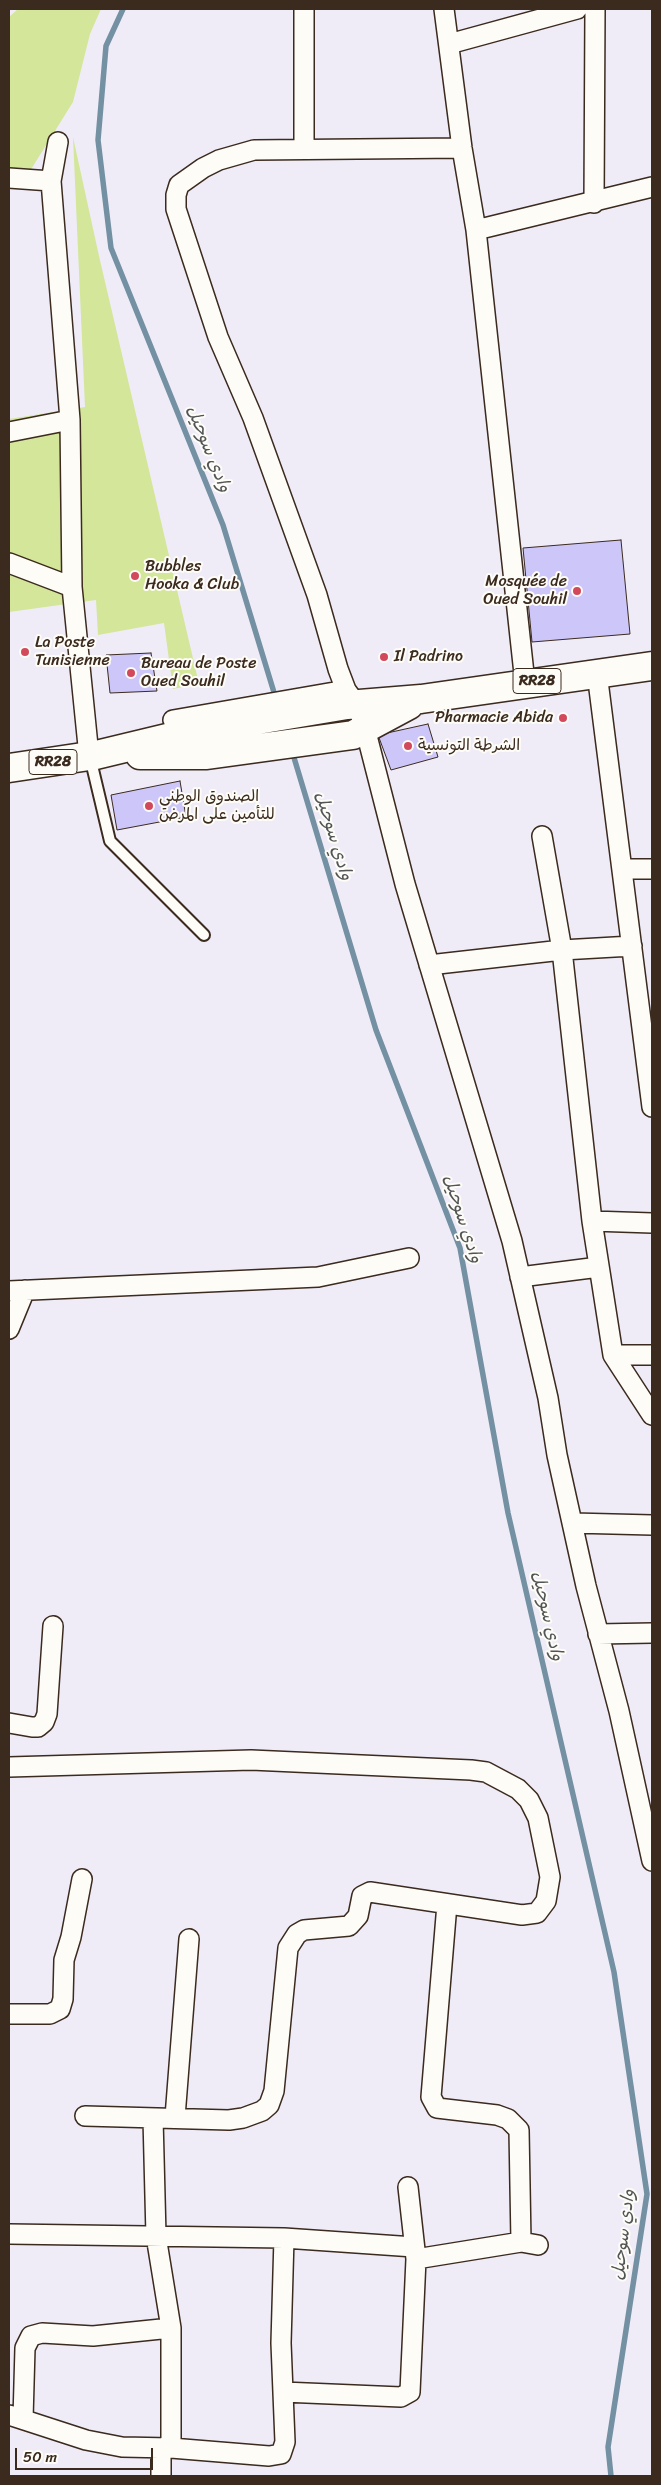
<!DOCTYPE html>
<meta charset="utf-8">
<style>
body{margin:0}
#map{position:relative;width:661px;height:2485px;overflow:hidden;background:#efecf8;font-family:Sriracha,sans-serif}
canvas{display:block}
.frame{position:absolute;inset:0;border:10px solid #3b2a1e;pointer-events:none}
.scale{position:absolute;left:15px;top:2448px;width:138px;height:22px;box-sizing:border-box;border:2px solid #3b2a1e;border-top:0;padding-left:6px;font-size:15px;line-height:18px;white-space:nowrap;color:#3b2a1e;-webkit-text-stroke:4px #fdfcf7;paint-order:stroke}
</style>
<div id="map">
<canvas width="661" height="2485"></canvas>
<div class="frame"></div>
<div class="scale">50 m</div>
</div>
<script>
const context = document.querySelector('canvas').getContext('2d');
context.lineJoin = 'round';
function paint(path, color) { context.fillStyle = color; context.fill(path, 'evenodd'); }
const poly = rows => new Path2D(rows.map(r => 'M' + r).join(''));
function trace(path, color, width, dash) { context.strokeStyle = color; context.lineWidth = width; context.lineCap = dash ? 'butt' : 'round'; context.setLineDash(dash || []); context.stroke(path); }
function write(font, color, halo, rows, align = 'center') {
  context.font = font + ' Sriracha,"Playpen Sans Arabic",sans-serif'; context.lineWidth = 4; context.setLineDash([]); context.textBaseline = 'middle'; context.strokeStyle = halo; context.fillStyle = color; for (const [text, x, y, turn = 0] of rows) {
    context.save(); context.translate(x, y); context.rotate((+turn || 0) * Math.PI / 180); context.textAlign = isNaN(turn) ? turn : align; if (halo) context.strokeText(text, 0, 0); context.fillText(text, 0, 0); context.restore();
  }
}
const green = poly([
 [18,9,101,9,90,34,73,102,30,171,9,168,9,17],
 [73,137,99,256,199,684,173,689,164,623,98,635,96,600,9,612,9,419,85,407]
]);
const stream = poly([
 [123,9,106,46,98,140,111,248,223,525,276,699],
 [292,751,376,1030,460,1248,508,1513,614,1972,647,2194,608,2447,611,2476]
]);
const building = poly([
 [621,540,630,634,532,642,523,548,621,540],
 [151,653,157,691,110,693,106,655,151,653],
 [428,724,438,757,391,770,378,735,428,724],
 [180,781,186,817,117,830,111,795,180,781]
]);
const lane = poly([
 [90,757,110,841,204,935]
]);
const street = poly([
 [304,9,304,149],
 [444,9,462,148,476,230],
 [449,44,577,9],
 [58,142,51,181,70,420,72,587,89,756],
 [462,148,254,150,219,160,203,168,179,185,176,195,176,209,218,337,253,418,317,595,338,669,346,690,357,705,365,728,405,884,512,1241,548,1398,557,1455,586,1586,619,1711,652,1861],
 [9,178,51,181],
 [594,203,595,9],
 [9,432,70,420],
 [9,563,72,587],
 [597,673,652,1107],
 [525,683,476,230,652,187],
 [173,720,346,690],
 [542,836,562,950,592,1221,613,1355,652,1355],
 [622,869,652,869],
 [429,965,562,950,632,946],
 [592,1221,652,1223],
 [520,1277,599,1267],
 [9,1291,318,1277,409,1258],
 [9,1329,25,1290],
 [613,1355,652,1415],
 [573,1523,652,1525],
 [598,1634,652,1633],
 [9,1723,32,1727,38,1727,44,1722,47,1714,53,1626],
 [9,1767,251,1760,471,1770,486,1772,518,1789,529,1800,538,1818,550,1877,546,1901,537,1913,522,1915,370,1892,362,1896,358,1916,349,1926,304,1930,297,1934,288,1948,274,2091,269,2105,262,2111,243,2118,229,2120,85,2116],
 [447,1904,431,2097,437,2108,497,2115,508,2119,519,2130,521,2242],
 [9,2014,50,2014,60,2009,63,1999,64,1960,71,1937,82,1879],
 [175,2117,189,1939],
 [153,2118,156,2236,171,2328,171,2448],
 [9,2234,284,2238,414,2247],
 [416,2259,521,2242,538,2245],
 [283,2392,401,2397,410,2392,416,2259,408,2187],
 [9,2415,86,2440,122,2447,171,2448,269,2456,281,2454,285,2442,281,2343,284,2238],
 [23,2419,25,2348,31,2336,42,2333,93,2336,171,2328],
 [161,2476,161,2448]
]);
const primary = poly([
 [140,755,207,755,353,735,409,705],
 [9,768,96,755,204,729,347,705,421,699,652,666]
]);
const markers = [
 [135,576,5,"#d1495b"],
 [577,591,5,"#d1495b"],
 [25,652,5,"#d1495b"],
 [384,657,5,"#d1495b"],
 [131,673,5,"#d1495b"],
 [563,718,5,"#d1495b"],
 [408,746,5,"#d1495b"],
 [149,806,5,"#d1495b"]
];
const shields = [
 [537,681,48],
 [53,762,48]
];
const shieldNames = [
 ["RR28",537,681],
 ["RR28",53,762]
];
const poiNames = [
 ["Bubbles",145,567],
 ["Hooka & Club",145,585],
 ["Mosquée de",567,582,"right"],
 ["Oued Souhil",567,600,"right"],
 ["La Poste",35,643],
 ["Tunisienne",35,661],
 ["Il Padrino",394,657],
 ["Bureau de Poste",141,664],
 ["Oued Souhil",141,682],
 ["Pharmacie Abida",553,718,"right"],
 ["الشرطة التونسية",418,746],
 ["الصندوق الوطني",159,797],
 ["للتأمين على المرض",159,815]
];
const waterNames = [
 ["وادي سوحيل",208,449,68],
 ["وادي سوحيل",333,836,73],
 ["وادي سوحيل",462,1219,72],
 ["وادي سوحيل",547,1616,77],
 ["وادي سوحيل",624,2235,-83]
];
paint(green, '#d3e69a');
trace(stream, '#7391a2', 5.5);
paint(building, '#cdc7f9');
trace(building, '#3b2a1e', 1);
trace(lane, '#3b2a1e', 14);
trace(street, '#3b2a1e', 22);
trace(primary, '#3b2a1e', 31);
trace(lane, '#fdfcf7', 10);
trace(street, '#fdfcf7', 19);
trace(primary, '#fdfcf7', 28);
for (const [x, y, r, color] of markers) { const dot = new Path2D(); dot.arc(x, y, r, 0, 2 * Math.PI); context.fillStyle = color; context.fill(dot); trace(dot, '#fdfcf7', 2); }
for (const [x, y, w] of shields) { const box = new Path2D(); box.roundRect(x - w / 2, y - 12.5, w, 25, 4); context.fillStyle = '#fdfcf7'; context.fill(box); trace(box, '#3b2a1e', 1); }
write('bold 15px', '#3b2a1e', null, shieldNames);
write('16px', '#3b2a1e', '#fdfcf7', poiNames, 'left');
write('italic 18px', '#525555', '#fdfcf7', waterNames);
</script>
